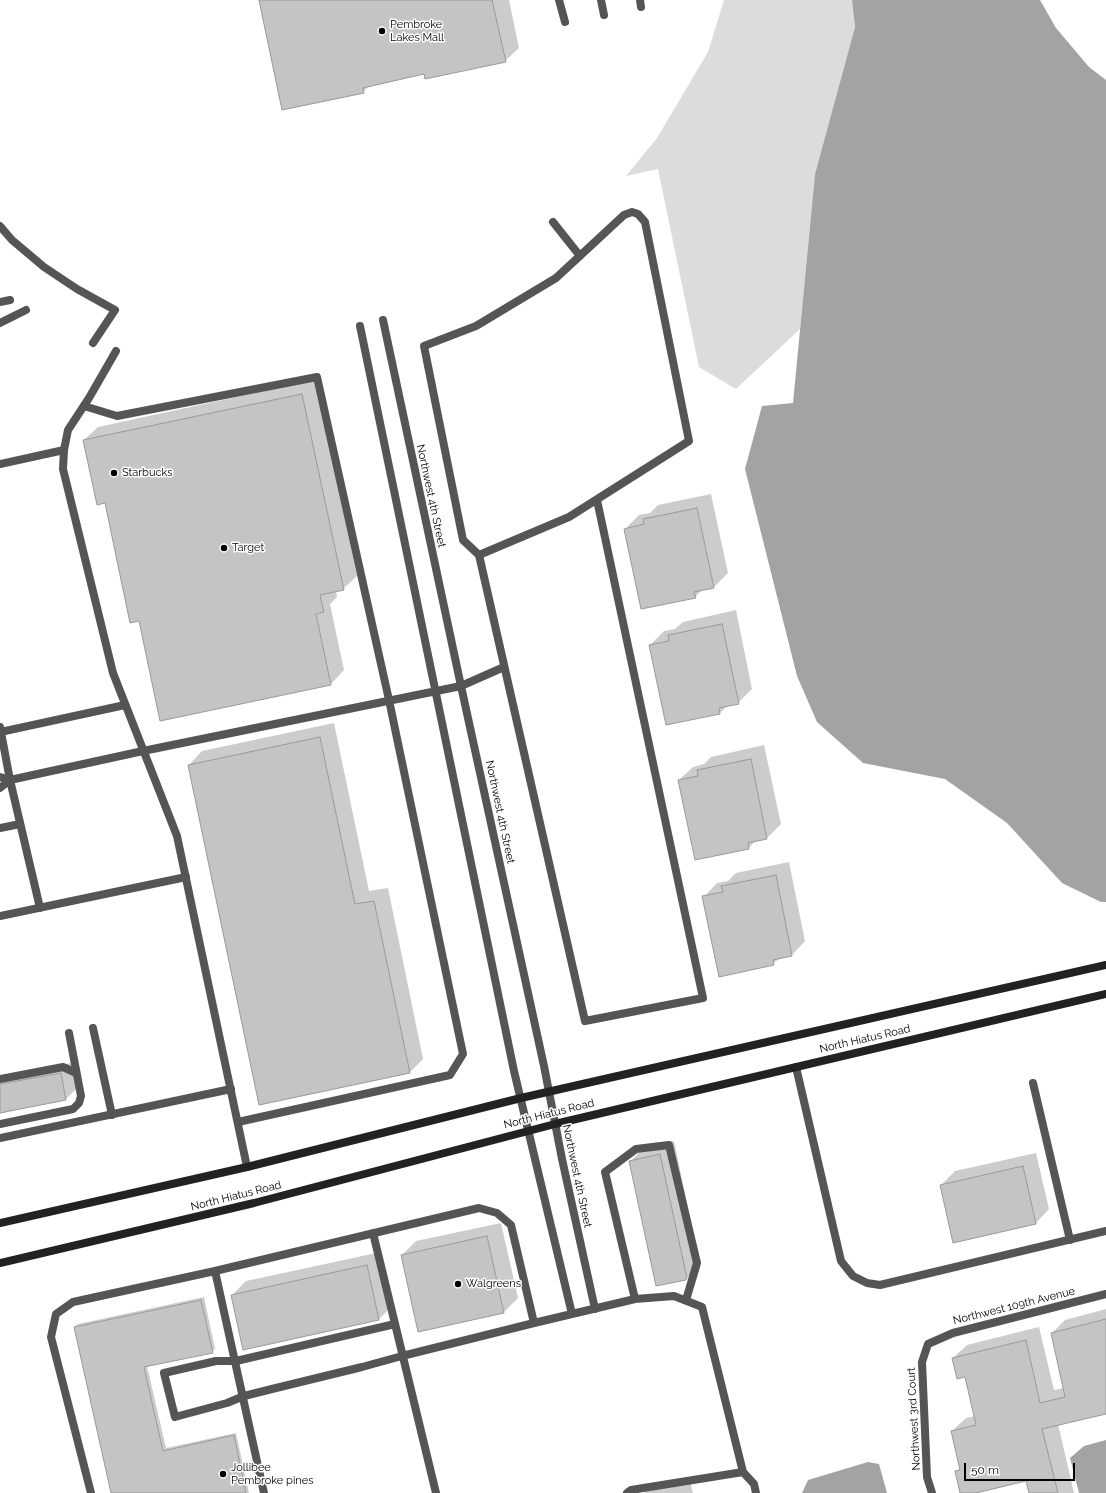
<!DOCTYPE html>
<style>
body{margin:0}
#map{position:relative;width:1106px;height:1493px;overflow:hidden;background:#fff;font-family:Raleway,sans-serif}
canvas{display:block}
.scale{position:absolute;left:964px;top:1463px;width:111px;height:18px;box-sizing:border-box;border:2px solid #000;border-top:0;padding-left:5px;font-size:12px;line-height:14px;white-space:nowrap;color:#000;-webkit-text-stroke:3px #fff;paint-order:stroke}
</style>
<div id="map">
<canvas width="1106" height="1493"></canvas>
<div class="scale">50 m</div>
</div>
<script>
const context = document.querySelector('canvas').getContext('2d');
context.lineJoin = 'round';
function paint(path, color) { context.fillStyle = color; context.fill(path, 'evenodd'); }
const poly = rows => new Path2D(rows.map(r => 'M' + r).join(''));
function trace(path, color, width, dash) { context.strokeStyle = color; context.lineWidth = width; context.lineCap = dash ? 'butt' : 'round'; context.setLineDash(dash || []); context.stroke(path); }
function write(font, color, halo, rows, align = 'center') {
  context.font = font + ' Raleway,sans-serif'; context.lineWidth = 3; context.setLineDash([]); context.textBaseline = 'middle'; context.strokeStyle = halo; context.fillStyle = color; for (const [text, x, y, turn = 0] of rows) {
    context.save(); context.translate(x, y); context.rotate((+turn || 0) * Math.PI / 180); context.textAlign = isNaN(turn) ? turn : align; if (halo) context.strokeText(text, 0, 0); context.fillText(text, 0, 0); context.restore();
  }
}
const green = poly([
 [724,0,852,0,855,27,815,174,800,329,736,389,699,367,658,169,626,176,657,138,708,52]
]);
const water = poly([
 [852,0,1040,0,1056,28,1089,67,1106,80,1106,902,1101,902,1062,883,1007,823,945,779,863,763,817,722,797,676,745,469,762,406,793,403,815,174,855,27],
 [1106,1440,1106,1493,1079,1493,1070,1458,1084,1446],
 [868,1462,879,1464,887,1493,802,1493,808,1480]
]);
const shadow = poly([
 [260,0,509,0,519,48,505,61,425,73,370,85,363,92],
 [315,380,357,576,343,589,336,591,337,597,330,604,344,670,331,684,139,620,106,502,84,440,98,427],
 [711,494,728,573,714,587,703,589,695,597,625,529,639,515,650,513,658,505],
 [736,610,752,689,738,703,728,705,720,713,667,724,650,645,664,631,675,629,683,622],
 [334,723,369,891,388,888,423,1059,410,1072,189,765,202,751],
 [764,745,781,824,767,838,756,840,749,848,679,780,693,767,704,764,711,757],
 [789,862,805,941,792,955,781,957,773,964,704,897,717,883,728,881,736,873],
 [71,1063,76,1089,66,1099,1,1112,0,1080,12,1075],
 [674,1141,700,1265,686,1279,631,1161,644,1147],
 [1036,1153,1049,1209,1036,1223,941,1185,955,1171],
 [501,1223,518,1298,504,1312,402,1255,416,1241],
 [381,1252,393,1305,379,1319,244,1349,232,1295,246,1281],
 [204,1297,215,1349,212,1352,147,1366,166,1448,236,1433,249,1493,112,1493,75,1327,78,1324],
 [1106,1309,1106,1413,1058,1424,1074,1493,1030,1493,1027,1480,972,1493,961,1493,956,1472,961,1467,952,1431,966,1418,975,1416,966,1375,953,1358,967,1345,1039,1327,1054,1390,1064,1388,1052,1333,1065,1320],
 [690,1481,693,1493,644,1493,646,1491]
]);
const building = poly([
 [259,0,492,0,506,62,425,79,424,74,363,88,364,93,282,110,259,0],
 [302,394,344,590,320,595,324,612,316,614,331,685,160,721,139,621,130,623,105,503,97,505,83,440,302,394],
 [697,508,714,588,694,592,696,598,641,609,624,529,644,524,643,519,697,508],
 [722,624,739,704,719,708,720,714,666,725,649,645,669,641,668,635,722,624],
 [320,737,355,904,374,901,410,1073,259,1105,188,765,320,737],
 [751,759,767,839,748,843,749,849,695,860,678,780,698,776,697,770,751,759],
 [776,875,792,956,773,960,774,965,719,977,702,896,723,892,721,886,776,875],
 [61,1073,66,1100,0,1113,0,1084,61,1073],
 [660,1154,687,1278,686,1280,656,1286,629,1161,660,1154],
 [1023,1166,1036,1224,953,1243,940,1185,1023,1166],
 [487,1236,504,1313,418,1332,401,1255,487,1236],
 [367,1265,379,1320,243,1350,231,1295,367,1265],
 [201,1300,213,1353,144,1367,163,1451,234,1435,246,1493,111,1493,74,1327,201,1300],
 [1106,1319,1106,1414,1042,1429,1058,1493,1029,1493,1026,1481,976,1493,960,1493,955,1471,960,1470,951,1431,976,1425,965,1377,957,1379,952,1358,1026,1340,1040,1403,1065,1397,1051,1333,1106,1319]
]);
const service = poly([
 [559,0,565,22],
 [601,0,604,15],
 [640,0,641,7],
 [553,222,580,256],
 [0,226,12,240,44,267,77,289,115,310,93,343],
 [383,320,461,686,544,1066,562,1159,595,1309],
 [360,326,514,1071,572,1314],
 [84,406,117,416,317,377,389,700,463,1054,450,1075,238,1122],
 [0,464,64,450],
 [479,555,569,517,689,441,645,222,638,214,632,212,624,215,556,278,476,326,424,346,463,540,479,555,585,1021,703,998,597,500],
 [0,727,10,780,40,908],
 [0,732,125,705],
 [0,777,10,780,143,751,461,686,504,667],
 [0,788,10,780],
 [0,828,20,824],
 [0,916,186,877],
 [93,1028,112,1115],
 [796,1067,841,1261,853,1276,867,1283,880,1285,1106,1231],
 [0,1079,63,1067,76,1073],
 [1033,1083,1070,1240],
 [0,1124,73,1109,79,1103,81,1096,69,1033],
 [0,1138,231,1089],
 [373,1233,436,1493],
 [215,1271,479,1208,497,1213,511,1225,534,1323],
 [635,1299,605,1172,636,1149,669,1145,697,1263,686,1300],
 [395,1324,236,1361,216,1361,164,1373,175,1417,227,1403,244,1396,276,1388,362,1367,402,1356,534,1323,635,1299,674,1296,702,1307,743,1472,631,1490,627,1493],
 [743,1472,754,1484,756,1493],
 [91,1493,51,1337,56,1314,73,1302,215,1271,264,1493]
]);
const minor = poly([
 [0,302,10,300],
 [0,323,26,310],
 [116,351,89,398,68,430,64,450,63,469,113,673,177,836,247,1167],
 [932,1493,927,1477,922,1362,928,1344,953,1333,1106,1294]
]);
const secondary = poly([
 [0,1223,247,1167,521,1098,1106,965],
 [0,1263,254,1203,555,1124,1106,994]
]);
const markers = [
 [382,31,4,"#000"],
 [114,473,4,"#000"],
 [224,548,4,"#000"],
 [458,1284,4,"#000"],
 [223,1474,4,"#000"]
];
const poiNames = [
 ["Pembroke",390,25],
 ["Lakes Mall",390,38],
 ["Starbucks",122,473],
 ["Target",232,548],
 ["Walgreens",466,1284],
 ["Jollibee",231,1468],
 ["Pembroke pines",231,1481]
];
const streetNames = [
 ["Northwest 4th Street",431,496,78],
 ["Northwest 4th Street",500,812,78],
 ["North Hiatus Road",865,1039,-13],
 ["North Hiatus Road",549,1114,-14],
 ["Northwest 4th Street",577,1176,78],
 ["North Hiatus Road",236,1196,-14],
 ["Northwest 109th Avenue",1014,1306,-14],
 ["Northwest 3rd Court",914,1419,-93]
];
paint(green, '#dcdcdc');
paint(water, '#a3a3a3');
paint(shadow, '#0003');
paint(building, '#c4c4c4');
trace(building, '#999', 1);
trace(service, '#555', 8);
trace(minor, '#555', 8);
trace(secondary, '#222', 8);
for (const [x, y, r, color] of markers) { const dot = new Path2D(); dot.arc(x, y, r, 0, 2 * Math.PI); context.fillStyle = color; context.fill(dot); trace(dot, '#fff', 1.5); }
write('11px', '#000', '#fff', poiNames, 'left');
write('11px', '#000', '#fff', streetNames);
</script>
